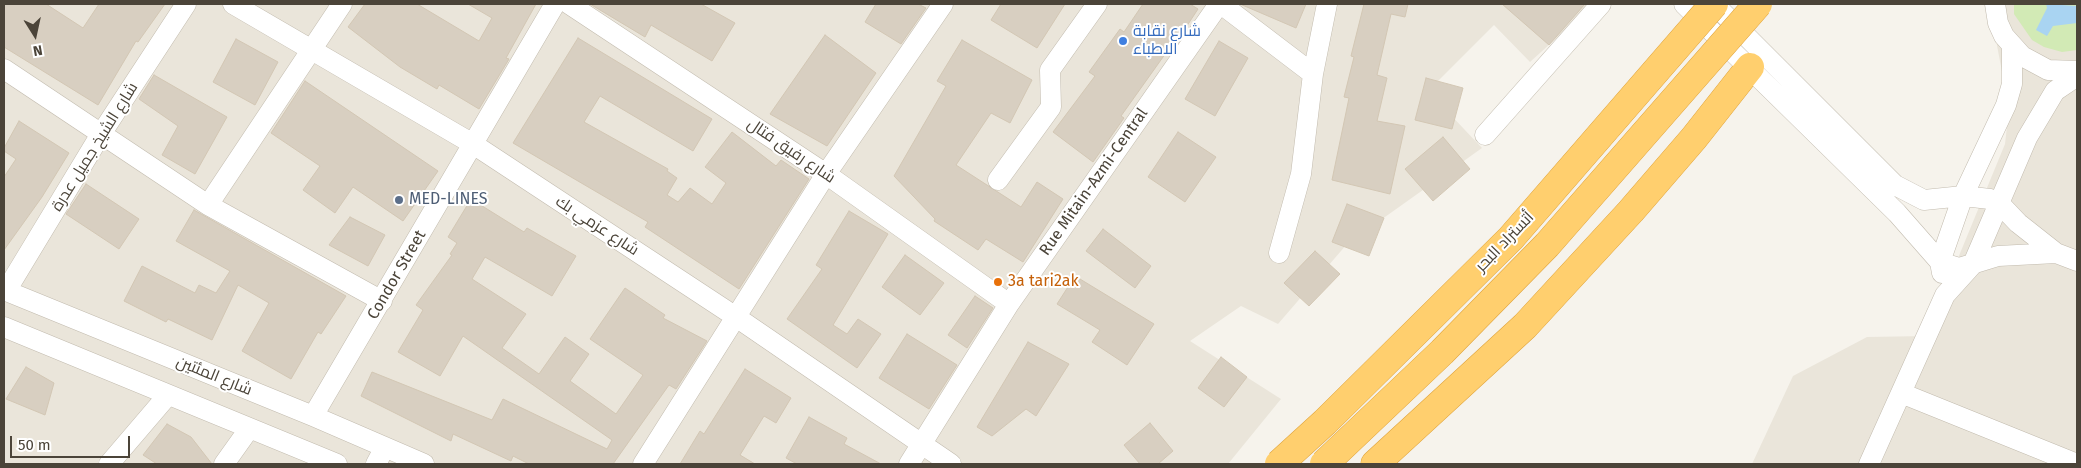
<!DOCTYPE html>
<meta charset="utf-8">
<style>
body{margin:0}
#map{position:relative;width:2081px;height:468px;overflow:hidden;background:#f6f3ec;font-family:"Fira Sans",sans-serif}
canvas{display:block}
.frame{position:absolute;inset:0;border:5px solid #4b4439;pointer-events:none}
.north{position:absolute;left:10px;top:10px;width:50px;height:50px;-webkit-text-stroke:4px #fff;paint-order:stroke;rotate:170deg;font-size:14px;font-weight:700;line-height:20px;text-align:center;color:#4b4439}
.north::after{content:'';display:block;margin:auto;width:18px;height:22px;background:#4b4439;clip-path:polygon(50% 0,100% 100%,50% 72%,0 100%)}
.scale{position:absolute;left:10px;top:436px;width:120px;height:22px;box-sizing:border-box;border:2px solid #4b4439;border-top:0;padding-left:6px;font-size:15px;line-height:18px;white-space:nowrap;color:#4b4439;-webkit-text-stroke:4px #fff;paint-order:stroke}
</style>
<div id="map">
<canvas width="2081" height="468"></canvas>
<div class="frame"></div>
<div class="north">N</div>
<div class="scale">50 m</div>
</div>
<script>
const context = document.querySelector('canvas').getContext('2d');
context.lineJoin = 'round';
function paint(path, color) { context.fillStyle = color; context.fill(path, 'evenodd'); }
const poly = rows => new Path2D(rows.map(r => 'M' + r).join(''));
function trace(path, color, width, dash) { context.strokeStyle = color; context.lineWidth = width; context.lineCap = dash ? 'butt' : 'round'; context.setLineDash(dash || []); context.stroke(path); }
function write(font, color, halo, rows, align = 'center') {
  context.font = font + ' "Fira Sans",Cairo,sans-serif'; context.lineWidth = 4; context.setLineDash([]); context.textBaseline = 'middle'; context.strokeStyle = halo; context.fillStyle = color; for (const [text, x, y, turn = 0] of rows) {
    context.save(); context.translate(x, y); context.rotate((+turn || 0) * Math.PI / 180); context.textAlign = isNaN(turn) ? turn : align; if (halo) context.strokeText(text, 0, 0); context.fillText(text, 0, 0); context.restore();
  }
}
const residential = poly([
 [4,4,1594,4,1530,62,1494,25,1428,91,1482,148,1347,244,1278,324,1241,306,1190,341,1281,399,1228,464,4,464],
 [1989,4,2077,4,2077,464,1752,464,1793,376,1867,337,1926,336,2005,144,2009,108]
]);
const green = poly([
 [2014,4,2077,4,2077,50,2062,52,2044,47,2032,40,2014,14]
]);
const water = poly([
 [2046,4,2077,6,2077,23,2053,26,2047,36,2036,30,2047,8]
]);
const building = poly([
 [4,4,46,4,83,28,99,4,165,4,138,42,136,41,98,105,4,47,4,4],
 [365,4,417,4,479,41,492,18,468,4,536,4,506,58,509,59,479,109,439,85,437,89,400,67,348,27,365,4],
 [590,4,701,4,735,23,712,61,651,25,645,37,590,4],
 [876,4,918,4,926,8,901,44,865,22,876,4],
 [1001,4,1065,4,1037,48,991,20,1001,4],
 [1143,4,1190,4,1198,9,1175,44,1173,43,1121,116,1124,118,1093,162,1053,132,1095,76,1089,72,1120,29,1124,32,1143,4],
 [1240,4,1306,4,1296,28,1240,4],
 [1364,4,1408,4,1405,17,1391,14,1377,75,1387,78,1377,121,1405,126,1390,194,1332,180,1349,98,1344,97,1354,57,1351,56,1364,4],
 [1502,4,1585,4,1549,45,1502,4],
 [825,35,876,73,827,146,770,114,825,35],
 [578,38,712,119,693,151,600,96,584,122,668,169,667,171,677,178,667,195,678,202,690,188,712,204,726,183,705,167,732,132,776,166,781,160,809,179,739,289,645,227,648,222,513,143,578,38],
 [236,39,278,62,255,105,213,82,236,39],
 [962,40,1032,80,1010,123,991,113,956,165,1021,207,1037,182,1063,199,1023,262,986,239,978,250,934,221,935,219,894,176,946,86,937,81,962,40],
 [1219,41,1248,58,1215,116,1185,99,1219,41],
 [154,75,227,117,195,174,162,155,178,126,139,99,154,75],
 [1426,78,1463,88,1452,129,1415,120,1426,78],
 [305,81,438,171,403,221,353,187,335,213,303,190,320,166,271,133,305,81],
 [19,121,69,153,42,197,4,250,4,177,16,159,4,151,4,148,19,121],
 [1178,132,1216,157,1185,202,1148,177,1178,132],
 [1443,137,1470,169,1433,201,1405,169,1443,137],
 [86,184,139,219,119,249,66,214,86,184],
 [471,199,524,232,527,228,576,256,552,296,485,257,472,279,526,314,502,348,539,374,565,337,589,354,570,381,616,414,643,375,590,339,625,288,665,315,663,318,707,341,676,389,669,385,613,464,529,464,513,456,511,461,453,434,451,441,361,396,372,372,492,420,503,399,607,449,612,440,463,336,440,376,398,352,423,310,416,305,452,255,450,254,457,243,448,237,471,199],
 [1347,204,1384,218,1369,256,1332,242,1347,204],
 [194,210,346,296,321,334,318,332,291,379,242,351,269,303,238,285,212,340,168,319,166,322,124,301,142,266,195,293,199,285,216,293,230,271,176,241,194,210],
 [849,211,888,234,833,325,847,334,858,319,881,334,857,368,787,319,822,269,816,265,849,211],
 [350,217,385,235,368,266,329,245,350,217],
 [1103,229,1151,266,1135,288,1086,251,1103,229],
 [1315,251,1340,274,1309,306,1284,283,1315,251],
 [905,255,944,283,920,315,882,287,905,255],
 [1075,276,1154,324,1127,365,1092,342,1100,330,1057,304,1075,276],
 [975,296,993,308,967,348,948,335,975,296],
 [907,334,957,365,929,409,879,378,907,334],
 [1028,342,1069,364,1036,416,1026,409,992,436,977,427,1028,342],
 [1221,357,1247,377,1224,407,1198,388,1221,357],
 [26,367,54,383,45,415,6,399,26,367],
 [745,369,791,398,776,423,764,416,740,455,755,464,680,464,700,431,704,434,745,369],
 [809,417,847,438,844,444,881,464,797,464,786,458,809,417],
 [1150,423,1173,451,1158,464,1140,464,1124,445,1150,423],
 [167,424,191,437,212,464,157,464,143,455,167,424]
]);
const minor = poly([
 [233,4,473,144,736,317,951,464],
 [569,4,826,174,1009,304],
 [1221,4,1313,74],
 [1684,4,1897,213,1940,262,1959,268,1998,256,2056,253],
 [1714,4,1895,185,1924,200,1963,196,1990,199,1998,202,2018,223,2056,253,2077,261],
 [1995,4,1998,23,2004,36,2022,56,2048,70,2077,71],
 [4,69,208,205,382,301],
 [1485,135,1601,4],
 [998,180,1051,107,1050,70,1097,4],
 [208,205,342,4],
 [1279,253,1301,174,1313,74,1327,4],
 [1942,273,1940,262,1963,196,2006,105,2012,84,2012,47],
 [4,290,313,416,424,464],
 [6,291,101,134,186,4],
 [4,327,337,464],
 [1901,393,2077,464],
 [313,416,555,4],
 [109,464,168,395],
 [224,464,249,429],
 [376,464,385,447],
 [643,464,826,174,943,4],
 [909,464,1009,304,1219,4],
 [1869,464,1945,295,1973,264,2027,138,2055,91,2077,76]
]);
const highway = poly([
 [1375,464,1525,326,1631,211,1694,138,1750,67]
]);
const highwayBridge = poly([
 [1279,464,1325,422,1511,238,1714,4],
 [1324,464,1442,352,1547,245,1758,4]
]);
const markers = [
 [1123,41,5,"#3f7fe0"],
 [399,200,5,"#5c6f8a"],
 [998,282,5,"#e8710a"]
];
const shopNames = [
 ["شارع نقابة",1133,32],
 ["الاطباء",1133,50]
];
const streetNames = [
 ["شارع الشيخ جميل عدرة",95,147,-58],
 ["شارع رفيق فتال",791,151,34],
 ["Rue Mitain-Azmi-Central",1094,182,-55],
 ["شارع عزمي بك",597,226,33],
 ["أتستراد البحر",1505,242,-46],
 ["Condor Street",397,275,-60],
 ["شارع المئتين",214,376,22]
];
const serviceNames = [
 ["MED-LINES",409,200]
];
const foodNames = [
 ["3a tari2ak",1008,282]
];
paint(residential, '#eae5da');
paint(green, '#d2eab5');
paint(water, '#a9d4f2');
paint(building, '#d8cfc1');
trace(building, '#d3c7b4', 1);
trace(minor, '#c2bbae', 21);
trace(highway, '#e0a43c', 29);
trace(minor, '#fff', 20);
trace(highway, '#ffcf6e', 28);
trace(highwayBridge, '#e0a43c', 29, []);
trace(highwayBridge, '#ffcf6e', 28);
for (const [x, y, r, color] of markers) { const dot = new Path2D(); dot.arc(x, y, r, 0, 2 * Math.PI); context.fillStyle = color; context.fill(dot); trace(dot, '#fff', 2); }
write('16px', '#366cbe', '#fff', shopNames, 'left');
write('16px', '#4b4439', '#fff', streetNames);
write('16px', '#4e5e75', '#fff', serviceNames, 'left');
write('16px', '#c56008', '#fff', foodNames, 'left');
</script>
